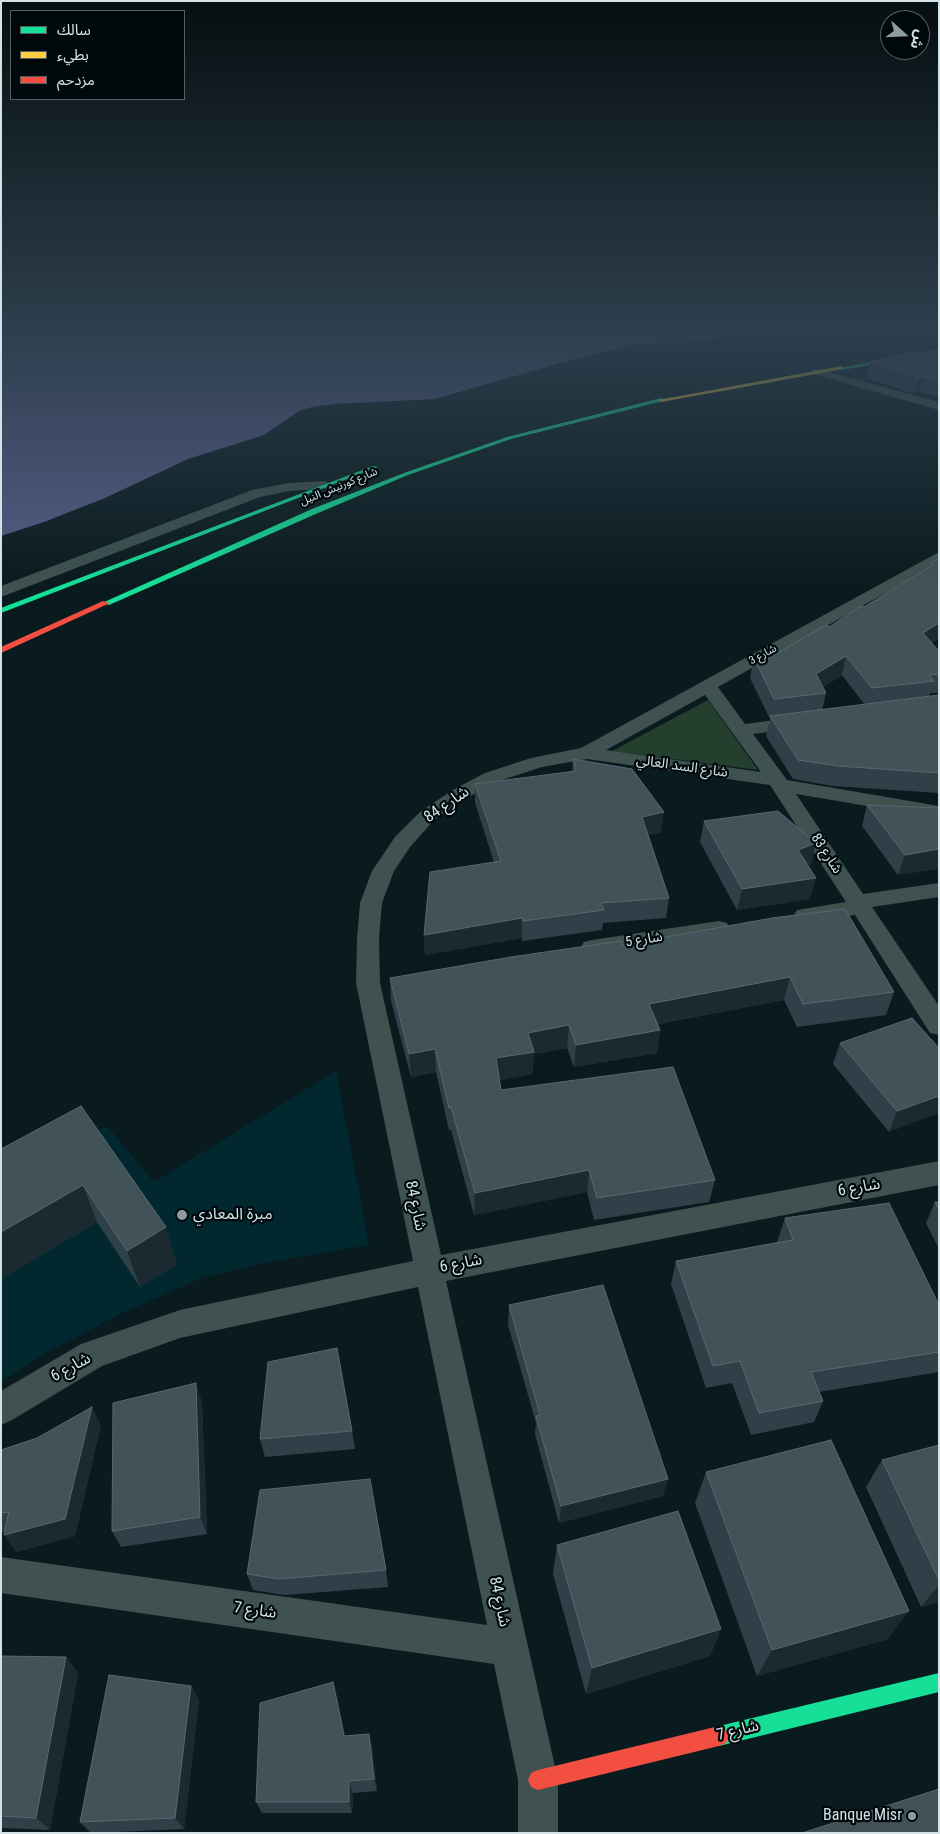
<!DOCTYPE html>
<meta charset="utf-8">
<style>
body{margin:0}
#map{position:relative;width:940px;height:1834px;overflow:hidden;background:#0a1b1f;font-family:"Roboto Condensed","Noto Sans Arabic",sans-serif}
canvas{display:block}
.frame{position:absolute;inset:0;border:2px solid #d2e3e7;pointer-events:none}
.legend{position:absolute;left:10px;top:10px;width:175px;height:90px;box-sizing:border-box;background:#01080b;border:1px solid #556063;margin:0;padding:6px 9px;list-style:none;font-size:15px;color:#d2e3e7}
.legend li{display:flex;align-items:center;gap:10px;height:25px}
.legend b{width:25px;border:1px solid #556063}
.north{position:absolute;left:880px;top:10px;width:50px;height:50px;box-sizing:border-box;background:#01080b;border:1px solid #556063;border-radius:50%;rotate:110deg;font-size:14px;font-weight:700;line-height:20px;text-align:center;color:#d2e3e7}
.north::after{content:'';display:block;margin:auto;width:18px;height:22px;background:#8c9da1;clip-path:polygon(50% 0,100% 100%,50% 72%,0 100%)}
</style>
<div id="map">
<canvas width="940" height="1834"></canvas>
<div class="frame"></div>
<ul class="legend">
<li><b style="height:6px;background:#16e098"></b>سالك</li>
<li><b style="height:6px;background:#ffcf43"></b>بطيء</li>
<li><b style="height:6px;background:#f24e42"></b>مزدحم</li>
</ul>
<div class="north">ش</div>
</div>
<script>
const context = document.querySelector('canvas').getContext('2d');
context.lineJoin = 'round';
function paint(path, color) { context.fillStyle = color; context.fill(path, 'evenodd'); }
const poly = rows => new Path2D(rows.map(r => 'M' + r).join(''));
function trace(path, color, width, dash) { context.strokeStyle = color; context.lineWidth = width; context.lineCap = dash ? 'butt' : 'round'; context.setLineDash(dash || []); context.stroke(path); }
function write(font, color, halo, rows, align = 'center') {
  context.font = font + ' "Roboto Condensed","Noto Sans Arabic",sans-serif'; context.lineWidth = 4.5; context.setLineDash([]); context.textBaseline = 'middle'; context.strokeStyle = halo; context.fillStyle = color; for (const [text, x, y, turn = 0] of rows) {
    context.save(); context.translate(x, y); context.rotate((+turn || 0) * Math.PI / 180); context.textAlign = isNaN(turn) ? turn : align; if (halo) context.strokeText(text, 0, 0); context.fillText(text, 0, 0); context.restore();
  }
}
const built = poly([
 [336,1071,369,1245,264,1263,204,1277,124,1312,38,1357,1,1382,1,1185,107,1126,154,1182]
]);
const green = poly([
 [708,700,758,770,612,751]
]);
const water = poly([
 [1,332,754,332,689,342,633,345,560,363,435,399,334,404,312,407,299,411,264,435,188,459,105,498,44,522,1,536]
]);
const street = poly([
 [817,369,939,402,939,410,813,374,811,372,813,370,817,369],
 [325,481,332,485,330,488,289,491,260,497,1,597,1,586,252,490,289,483,325,481],
 [939,552,939,563,718,687,745,724,799,717,806,719,808,723,806,727,753,734,787,780,939,806,939,818,796,794,863,894,939,883,939,897,872,907,939,1006,939,1035,930,1033,855,915,805,923,797,920,794,915,797,910,846,902,770,785,587,759,542,767,499,781,465,799,434,820,410,847,394,871,382,903,379,939,380,983,441,1255,939,1161,939,1185,446,1281,558,1780,558,1833,518,1833,518,1780,494,1664,1,1593,1,1557,487,1625,418,1287,180,1338,102,1366,12,1420,1,1425,1,1391,81,1344,180,1310,413,1261,356,983,357,939,360,903,372,871,395,837,420,812,451,791,485,773,531,758,581,748,939,552],
 [705,695,761,772,606,750,705,695],
 [719,921,727,923,730,929,727,935,592,956,584,954,580,948,584,942,592,940,719,921]
]);
const fast = poly([
 [939,349,939,353,842,370,839,368,939,349],
 [661,398,664,400,663,401,511,439,408,475,318,513,109,605,102,603,312,509,404,473,507,437,661,398],
 [373,466,378,467,1,613,1,608,373,466],
 [939,1673,939,1692,719,1746,712,1743,709,1736,712,1729,719,1726,939,1673]
]);
const slow = poly([
 [842,366,844,369,661,402,658,400,842,366]
]);
const jam = poly([
 [103,601,110,603,1,653,1,647,103,601],
 [719,1726,726,1729,729,1736,726,1743,719,1746,538,1790,531,1787,528,1780,531,1773,538,1770,719,1726]
]);
const wall = poly([
 [939,351,939,397,919,392,915,394,866,378,870,362],
 [939,558,939,638,932,643,939,651,939,693,930,693,929,697,939,695,939,793,833,786,793,779,766,736,770,719,750,678,754,658,769,658,829,627,929,568,930,564],
 [842,675,865,705,822,710,826,693,823,687],
 [573,759,661,832,648,835,669,898,666,918,603,923,602,930,522,941,522,938,425,955,424,935,494,862,475,803,475,784,572,772],
 [867,805,939,808,898,875,862,826],
 [704,821,816,843,811,864,807,865,810,899,737,910,700,842],
 [622,945,894,992,886,1015,797,1027,784,1000,658,1024,660,1030,657,1053,574,1067,567,1048,534,1054,532,1074,499,1080,501,1090,715,1180,709,1202,594,1220,587,1192,474,1215,451,1130,449,1130,436,1072,411,1077,391,1001,390,978],
 [840,1043,939,1048,889,1132,833,1064],
 [81,1106,177,1264,140,1287,97,1222,1,1279,1,1146,3,1148],
 [935,1202,939,1202,939,1249,926,1223],
 [785,1218,939,1305,939,1372,819,1392,823,1401,814,1422,751,1435,732,1383,706,1388,671,1284,676,1261,777,1242],
 [509,1305,663,1496,559,1523,535,1434,536,1423,508,1325],
 [202,1402,207,1534,121,1547,112,1531],
 [101,1425,75,1536,16,1552,5,1532,1,1532,1,1450],
 [352,1431,355,1449,265,1457,260,1439],
 [939,1445,939,1602,921,1607,866,1487,882,1460],
 [706,1472,888,1639,757,1676,695,1503],
 [557,1545,721,1629,710,1656,586,1694,553,1574],
 [386,1570,388,1587,284,1595,253,1590,247,1574],
 [1,1656,66,1657,78,1673,50,1830,1,1828],
 [191,1686,199,1700,184,1829,91,1833,80,1822],
 [337,1696,345,1736,369,1734,372,1747,377,1791,353,1793,352,1813,262,1813,256,1802]
]);
const shadedWall = poly([
 [923,376,919,392,915,394,919,377],
 [939,623,939,638,918,652,923,633],
 [846,656,842,675,811,694,816,674],
 [664,812,661,832,640,837,642,817],
 [816,843,811,864,793,871,798,850],
 [939,849,939,869,898,875,905,855],
 [816,878,810,899,737,910,742,889],
 [522,918,522,938,425,955,424,935],
 [790,977,784,1000,645,1026,649,1004],
 [569,1025,567,1048,534,1054,532,1074,495,1081,496,1058,528,1033],
 [660,1030,657,1053,574,1067,576,1045],
 [435,1049,436,1072,411,1077,409,1054],
 [939,1096,939,1113,889,1132,897,1111],
 [589,1170,587,1192,474,1215,475,1193],
 [83,1185,97,1222,1,1279,1,1232],
 [166,1227,177,1264,140,1287,127,1251],
 [196,1383,202,1402,207,1534,200,1517],
 [92,1407,101,1425,75,1536,16,1552,4,1535],
 [668,1479,663,1496,559,1523,561,1506],
 [939,1585,939,1602,921,1607],
 [909,1611,888,1639,757,1676,772,1650],
 [721,1629,710,1656,586,1694,592,1668],
 [66,1657,78,1673,50,1830,36,1818],
 [333,1682,337,1696,347,1749,344,1736],
 [191,1686,199,1700,184,1829,175,1818],
 [369,1734,372,1747,377,1791,374,1779],
 [349,1781,353,1793,352,1813,349,1802]
]);
const building = poly([
 [939,351,939,379,923,376,919,377,870,362,903,354,939,351],
 [939,558,939,623,923,633,939,651,939,674,929,675,934,681,872,688,846,656,816,674,826,693,774,699,754,658,769,658,826,625,829,627,861,606,864,607,933,565,930,564,939,558],
 [939,695,939,773,838,766,798,760,770,716,939,695],
 [573,759,632,769,664,812,642,817,669,898,601,903,604,910,523,921,522,918,424,935,430,872,501,861,475,784,576,771,573,759],
 [867,805,939,808,939,849,905,855,867,805],
 [778,811,816,843,798,850,816,878,742,889,704,821,778,811],
 [845,909,894,992,803,1004,790,977,649,1004,660,1030,576,1045,569,1025,528,1033,534,1052,496,1058,501,1090,673,1067,715,1180,597,1198,589,1170,475,1193,451,1107,449,1108,435,1049,409,1054,390,978,511,957,621,941,622,945,772,918,845,909],
 [912,1018,939,1048,939,1096,897,1111,840,1043,912,1018],
 [81,1106,166,1227,127,1251,83,1185,1,1232,1,1146,3,1148,81,1106],
 [935,1202,939,1202,939,1210,935,1202],
 [889,1203,939,1305,939,1352,811,1372,823,1401,759,1413,740,1361,713,1366,676,1261,793,1240,785,1218,889,1203],
 [603,1285,668,1479,561,1506,536,1416,540,1415,509,1305,603,1285],
 [337,1348,352,1431,260,1439,268,1362,337,1348],
 [196,1383,200,1517,112,1531,113,1403,196,1383],
 [92,1407,65,1519,4,1535,9,1512,1,1513,1,1450,37,1438,92,1407],
 [831,1440,909,1611,772,1650,706,1472,831,1440],
 [939,1445,939,1580,882,1460,939,1445],
 [370,1479,386,1570,279,1579,247,1574,260,1490,370,1479],
 [678,1511,721,1629,592,1668,557,1545,678,1511],
 [1,1656,66,1657,36,1818,1,1816,1,1656],
 [109,1675,191,1686,175,1818,80,1822,109,1675],
 [333,1682,344,1736,369,1734,374,1779,349,1781,349,1802,256,1802,260,1703,333,1682],
 [939,1789,939,1833,802,1833,939,1789]
]);
const markers = [
 [182,1215,6,"#8c9da1"],
 [912,1816,5,"#8c9da1"]
];
const farStreetnames = [
 ["شارع كورنيش النيل",339,487,-22],
 ["شارع 3",763,655,-29]
];
const streetNames = [
 ["شارع السد العالي",682,767,8],
 ["شارع 83",826,854,57],
 ["شارع 5",644,940,-9]
];
const nearStreetnames = [
 ["شارع 84",447,805,-35],
 ["شارع 6",859,1188,-10],
 ["شارع 84",415,1206,78],
 ["شارع 6",461,1264,-11],
 ["شارع 6",71,1368,-29],
 ["شارع 84",499,1602,78],
 ["شارع 7",255,1611,8],
 ["شارع 7",738,1731,-14]
];
const nearPoinames = [
 ["مبرة المعادي",193,1215],
 ["Banque Misr",902,1816,"right"]
];
paint(built, '#01282f');
paint(green, '#253f2e');
paint(water, '#575d89');
paint(street, '#3f5250');
paint(fast, '#16e098');
paint(slow, '#ffcf43');
paint(jam, '#f24e42');
paint(wall, '#304048');
paint(shadedWall, '#1a2a30');
paint(building, '#425259');
trace(building, '#58686f', 1);
const sky = context.createLinearGradient(0, 0, 0, 589);
sky.addColorStop(0, '#060f11');
sky.addColorStop(0.56, '#2d3f4d');
sky.addColorStop(1, '#2d3f4d00');
context.fillStyle = sky;
context.fillRect(0, 0, 940, 589);
for (const [x, y, r, color] of markers) { const dot = new Path2D(); dot.arc(x, y, r, 0, 2 * Math.PI); context.fillStyle = color; context.fill(dot); trace(dot, '#01080b', 2); }
write('11px', '#d2e3e7', '#01080b', farStreetnames);
write('14px', '#d2e3e7', '#01080b', streetNames);
write('16px', '#d2e3e7', '#01080b', nearStreetnames);
write('16px', '#d2e3e7', '#01080b', nearPoinames, 'left');
</script>
